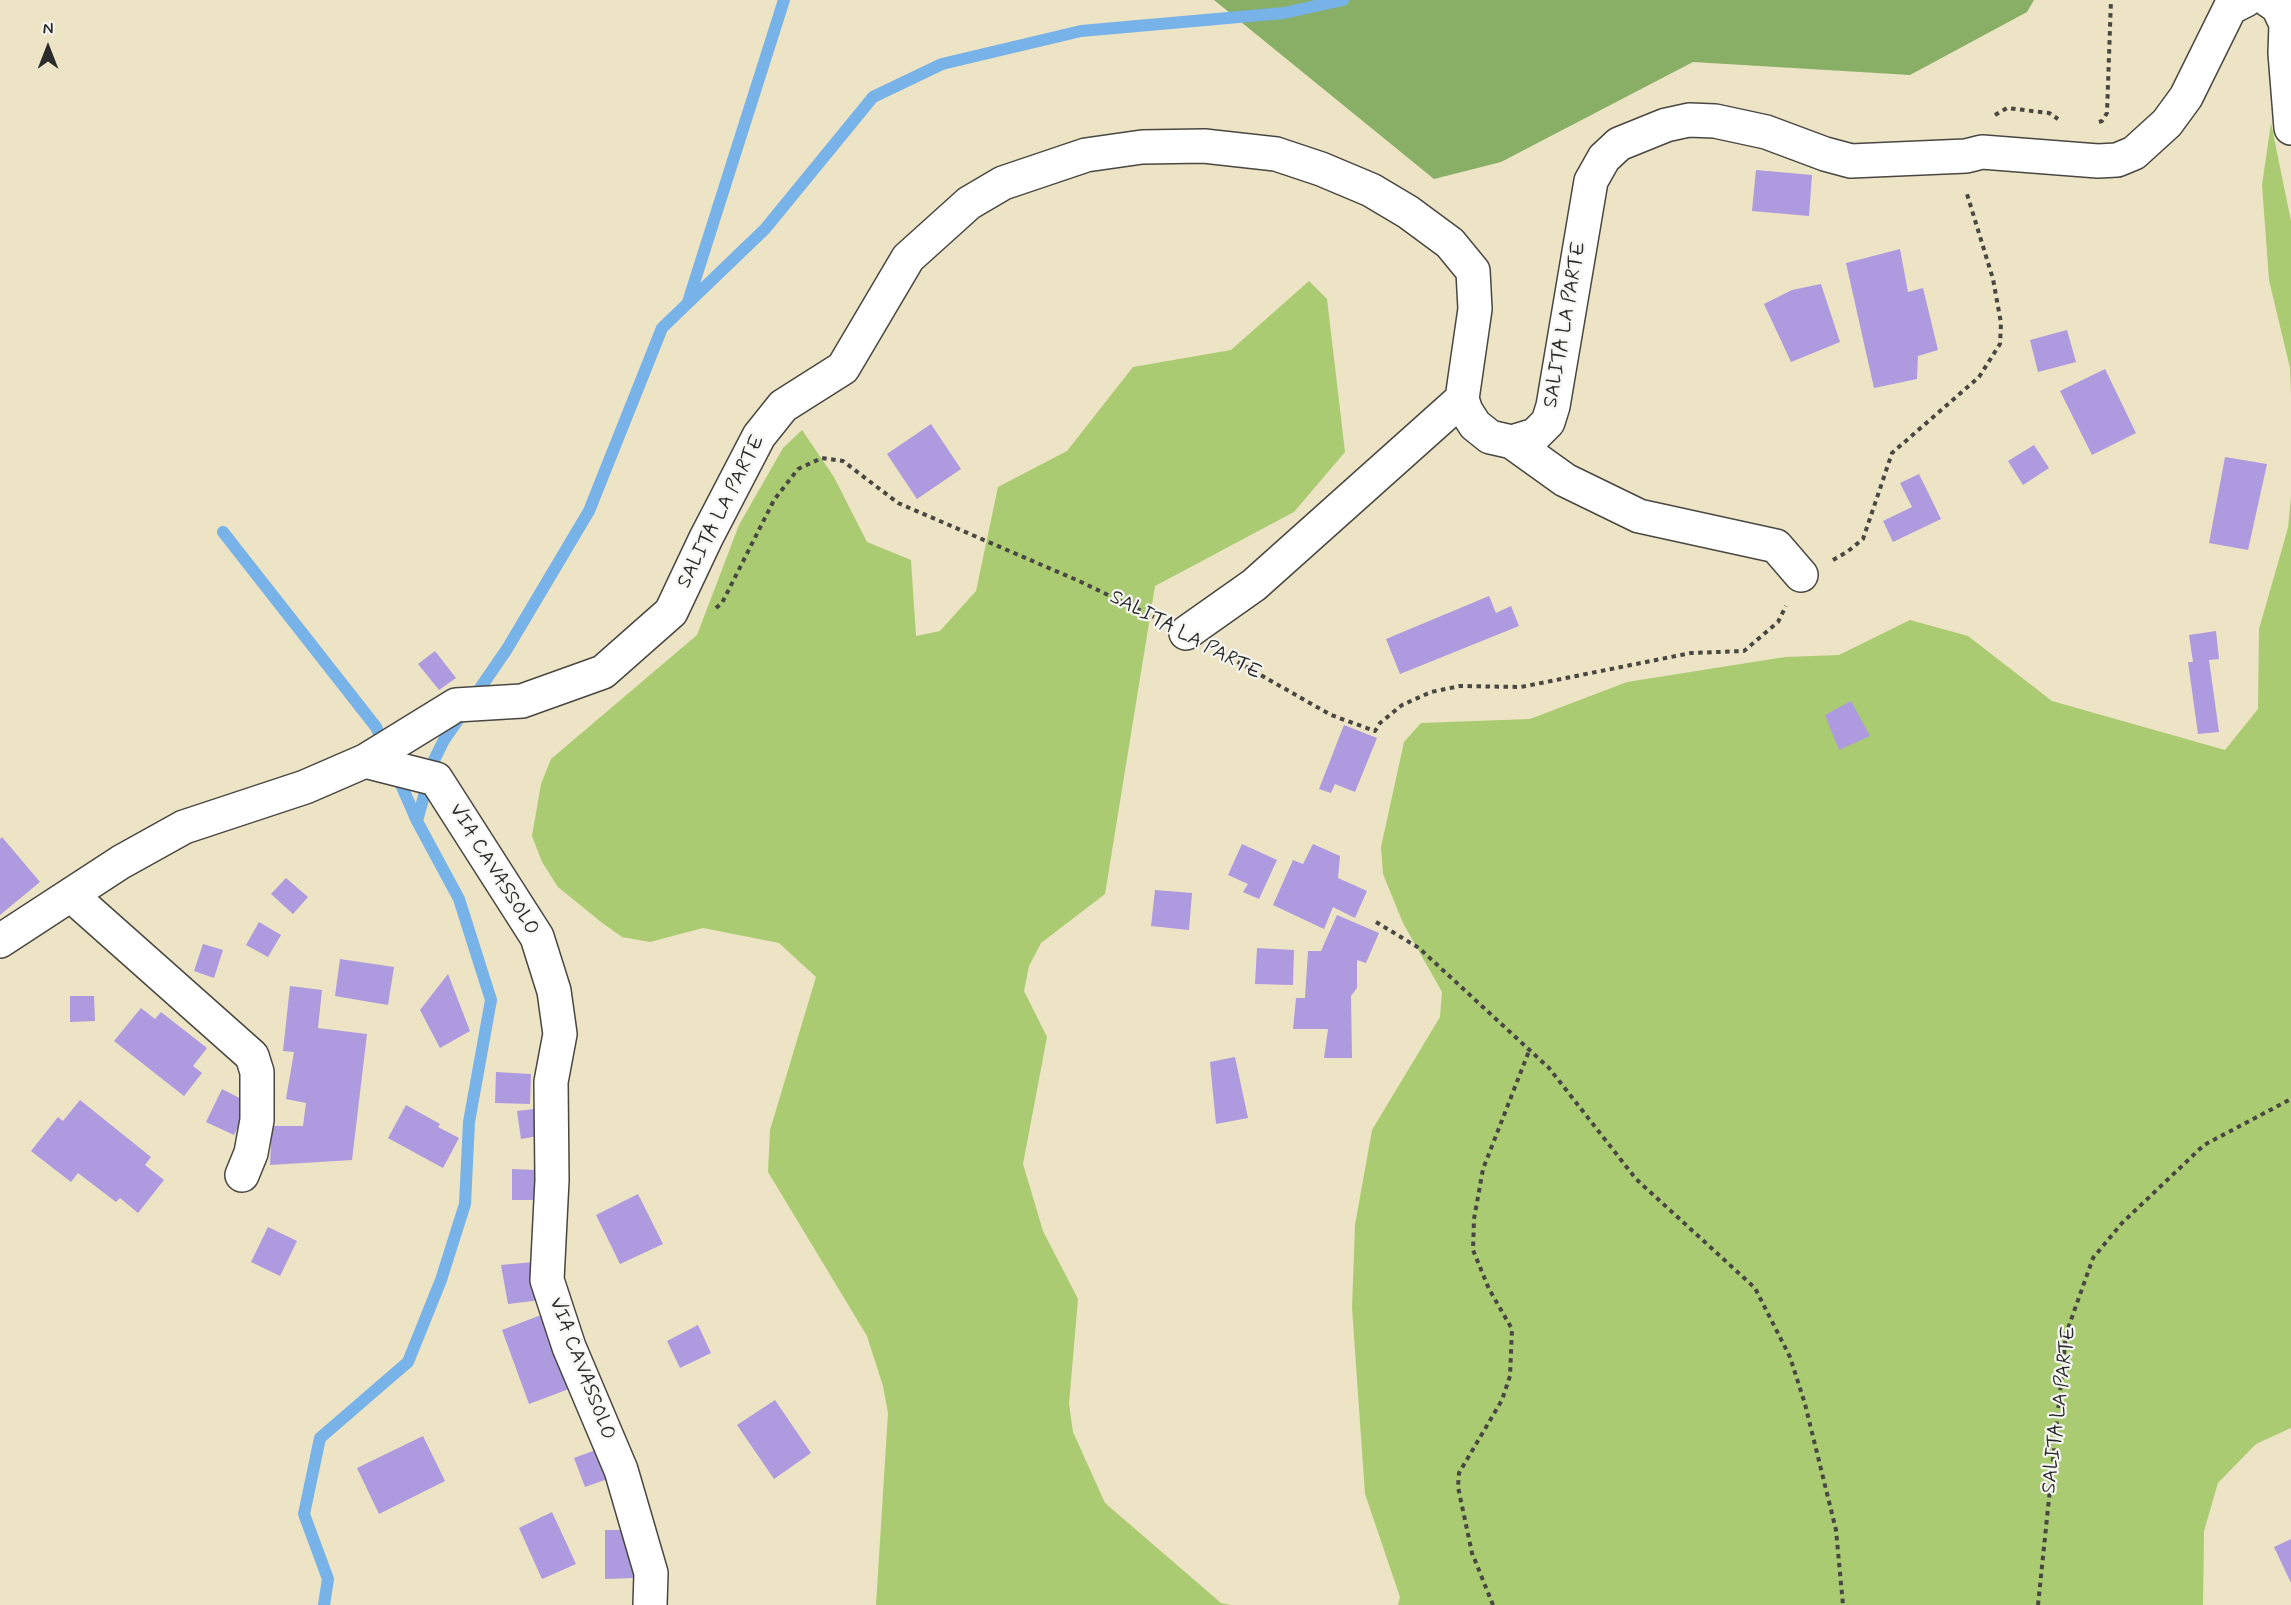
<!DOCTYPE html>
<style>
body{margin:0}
#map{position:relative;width:2291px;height:1605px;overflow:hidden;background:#ede3c5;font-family:Mynerve,sans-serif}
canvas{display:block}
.north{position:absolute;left:18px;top:18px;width:60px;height:60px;-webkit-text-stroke:4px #f6f6f2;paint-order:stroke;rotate:0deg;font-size:16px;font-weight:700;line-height:24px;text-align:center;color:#2b2b2b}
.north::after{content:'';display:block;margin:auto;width:21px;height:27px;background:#2b2b2b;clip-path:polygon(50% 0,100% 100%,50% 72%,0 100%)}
</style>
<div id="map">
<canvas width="2291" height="1605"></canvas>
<div class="north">N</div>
</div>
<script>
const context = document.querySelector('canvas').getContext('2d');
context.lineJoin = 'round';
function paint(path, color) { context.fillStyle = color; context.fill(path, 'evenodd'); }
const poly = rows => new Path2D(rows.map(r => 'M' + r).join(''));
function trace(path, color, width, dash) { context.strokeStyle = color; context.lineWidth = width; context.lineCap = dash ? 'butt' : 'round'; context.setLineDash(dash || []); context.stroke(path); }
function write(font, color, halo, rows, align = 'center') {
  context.font = font + ' Mynerve,sans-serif'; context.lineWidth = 4.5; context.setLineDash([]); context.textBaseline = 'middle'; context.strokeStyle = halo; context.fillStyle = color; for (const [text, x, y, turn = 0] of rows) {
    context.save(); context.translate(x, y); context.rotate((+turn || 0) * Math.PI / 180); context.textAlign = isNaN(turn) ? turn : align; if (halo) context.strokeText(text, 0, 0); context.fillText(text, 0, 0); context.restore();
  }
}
const green = poly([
 [2271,123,2291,221,2291,395,2290,368,2269,280,2262,185],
 [1309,281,1327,299,1345,452,1294,512,1155,586,1105,894,1041,943,1029,966,1024,991,1047,1037,1023,1164,1043,1231,1078,1299,1069,1404,1073,1432,1105,1503,1221,1603,1231,1605,876,1605,888,1413,883,1386,867,1336,768,1172,770,1130,816,977,779,943,703,928,650,942,622,937,601,922,558,887,542,862,532,836,541,784,551,759,697,635,739,525,783,448,802,430,834,477,867,542,911,560,916,636,940,631,976,591,998,487,1067,451,1133,367,1231,350],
 [2291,496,2291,1428,2256,1444,2218,1483,2204,1531,2203,1605,1398,1605,1400,1597,1365,1494,1352,1308,1355,1225,1372,1130,1440,1017,1442,992,1403,923,1383,874,1381,847,1404,742,1421,723,1530,719,1627,682,1785,657,1839,655,1910,620,1968,636,2052,701,2225,750,2258,709,2259,629,2288,528]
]);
const forest = poly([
 [1214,0,2034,0,2027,12,1910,75,1693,62,1501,162,1434,179]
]);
const stream = poly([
 [688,302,784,0],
 [223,532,376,727,384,746],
 [472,700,507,649,589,511,662,328,765,229,873,97,942,64,1081,31,1284,13,1343,0],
 [417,821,434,760,444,740,462,714],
 [324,1605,328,1579,304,1514,320,1438,408,1362,441,1280,465,1204,469,1122,491,1000,459,899,417,821,396,773]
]);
const building = poly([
 [1756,170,1812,175,1809,216,1752,211],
 [1900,249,1908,292,1923,288,1938,350,1918,356,1917,379,1874,388,1846,263],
 [1821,284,1840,342,1791,362,1764,304,1792,290],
 [2067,330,2076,362,2038,372,2030,340],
 [2105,369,2136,433,2092,455,2060,391],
 [931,424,961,469,917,499,887,454],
 [2034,445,2049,468,2023,485,2008,461],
 [2225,457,2267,464,2248,550,2209,543],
 [1919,474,1941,519,1893,542,1883,521,1912,507,1900,483],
 [1489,596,1496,613,1511,606,1519,626,1400,674,1386,639],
 [2216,631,2219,659,2209,660,2219,732,2198,734,2188,662,2193,662,2189,635],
 [435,651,456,678,439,690,418,664],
 [1851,701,1870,736,1839,750,1825,715],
 [1344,725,1377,738,1355,792,1335,784,1331,793,1319,789],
 [2,837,40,882,0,915,0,839],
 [1242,844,1277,860,1259,899,1243,892,1248,884,1228,875],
 [1313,844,1340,856,1338,878,1367,891,1355,918,1333,907,1324,929,1273,905,1293,860,1303,864],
 [286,878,308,897,293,914,271,894],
 [1155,890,1192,893,1189,930,1151,926],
 [1337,915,1379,933,1366,963,1357,960,1357,988,1351,996,1352,1058,1324,1058,1328,1029,1293,1029,1296,998,1305,998,1308,951,1321,951],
 [259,922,281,935,268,957,246,945],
 [203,944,223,950,214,978,194,971],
 [1257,948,1294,950,1293,985,1255,984],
 [340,959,394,967,388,1005,335,996],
 [448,974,470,1031,440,1048,420,1010],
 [290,986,322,990,318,1028,367,1034,352,1160,270,1165,272,1126,303,1126,306,1103,286,1099,294,1052,283,1051],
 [70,996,94,996,95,1021,70,1022],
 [141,1008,155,1019,161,1012,207,1048,193,1066,202,1073,184,1096,114,1041],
 [1235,1057,1248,1118,1216,1124,1210,1062],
 [496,1072,531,1074,530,1104,495,1103],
 [222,1089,249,1103,234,1135,206,1122],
 [80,1100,151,1157,145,1165,164,1180,138,1213,120,1198,116,1202,78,1173,71,1182,31,1151,58,1117,63,1121],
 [406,1105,440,1124,438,1127,459,1138,443,1168,388,1138],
 [534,1109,538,1136,521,1139,517,1111],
 [512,1169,536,1170,536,1200,512,1200],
 [638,1194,663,1244,620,1264,596,1215],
 [268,1227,297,1241,280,1276,251,1262],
 [534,1262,541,1300,508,1304,501,1265],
 [554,1310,582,1384,529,1404,502,1330],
 [698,1325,711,1353,680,1368,667,1341],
 [775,1400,811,1453,774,1479,737,1425],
 [423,1436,445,1481,379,1514,357,1468],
 [601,1448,613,1477,585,1487,574,1458],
 [552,1512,576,1564,542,1579,519,1528],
 [605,1530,633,1530,633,1578,605,1579],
 [2291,1539,2291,1583,2274,1547]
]);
const path = poly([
 [1995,115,2007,108,2049,113,2058,119],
 [2099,122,2102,121,2107,113,2111,0],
 [1833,560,1847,552,1863,539,1892,453,1979,377,2000,344,2001,323,1993,279,1967,194],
 [716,608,722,603,774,500,798,469,822,458,843,461,898,503,1079,581,1154,617],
 [1222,653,1331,715,1375,731,1380,723,1402,705,1431,692,1460,686,1521,687,1691,653,1744,651,1778,622,1786,606],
 [1376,922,1419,948,1549,1068,1636,1179,1755,1288,1790,1357,1805,1404,1836,1530,1843,1605],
 [1493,1605,1472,1553,1458,1487,1459,1473,1502,1400,1510,1376,1512,1329,1489,1289,1473,1250,1474,1219,1483,1169,1529,1051],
 [2038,1605,2066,1334,2093,1258,2122,1223,2204,1145,2291,1099]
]);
const minor = poly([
 [2268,0,2278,7,2286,24,2285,53,2291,128],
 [1512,442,1565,480,1639,516,1776,546,1801,575],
 [1186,633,1254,585,1462,399],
 [365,761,436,779,537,937,554,991,560,1034,551,1082,552,1180,547,1280,569,1347,621,1470,651,1573,650,1605],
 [72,896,252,1056,257,1072,257,1120,251,1153,242,1175],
 [0,941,121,862,184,827,305,787,365,761,456,705,522,701,603,672,671,612,706,538,759,436,783,406,843,368,908,258,969,203,1003,183,1086,155,1142,147,1204,146,1276,154,1321,169,1371,190,1408,212,1450,243,1473,271,1475,309,1462,399,1466,411,1475,425,1490,437,1512,442,1535,435,1548,422,1553,406,1591,181,1604,158,1619,144,1666,125,1689,120,1715,121,1766,132,1825,154,1851,161,1966,156,1982,152,2098,161,2117,160,2134,153,2167,123,2186,97,2230,8,2246,0]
]);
const streetNames = [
 ["SALITA LA PARTE",1566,325,-80],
 ["SALITA LA PARTE",722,512,-63],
 ["SALITA LA PARTE",1185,636,28],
 ["VIA CAVASSOLO",493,870,58],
 ["VIA CAVASSOLO",581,1369,69],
 ["SALITA LA PARTE",2060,1410,-83]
];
paint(green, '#abcb73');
paint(forest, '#88af65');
trace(stream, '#77b2e8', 12);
paint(building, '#ad9adf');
trace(minor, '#484742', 36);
trace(path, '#484742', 4, [4.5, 4.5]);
trace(minor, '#fff', 33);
write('20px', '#2b2b2b', '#f6f6f2', streetNames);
</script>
